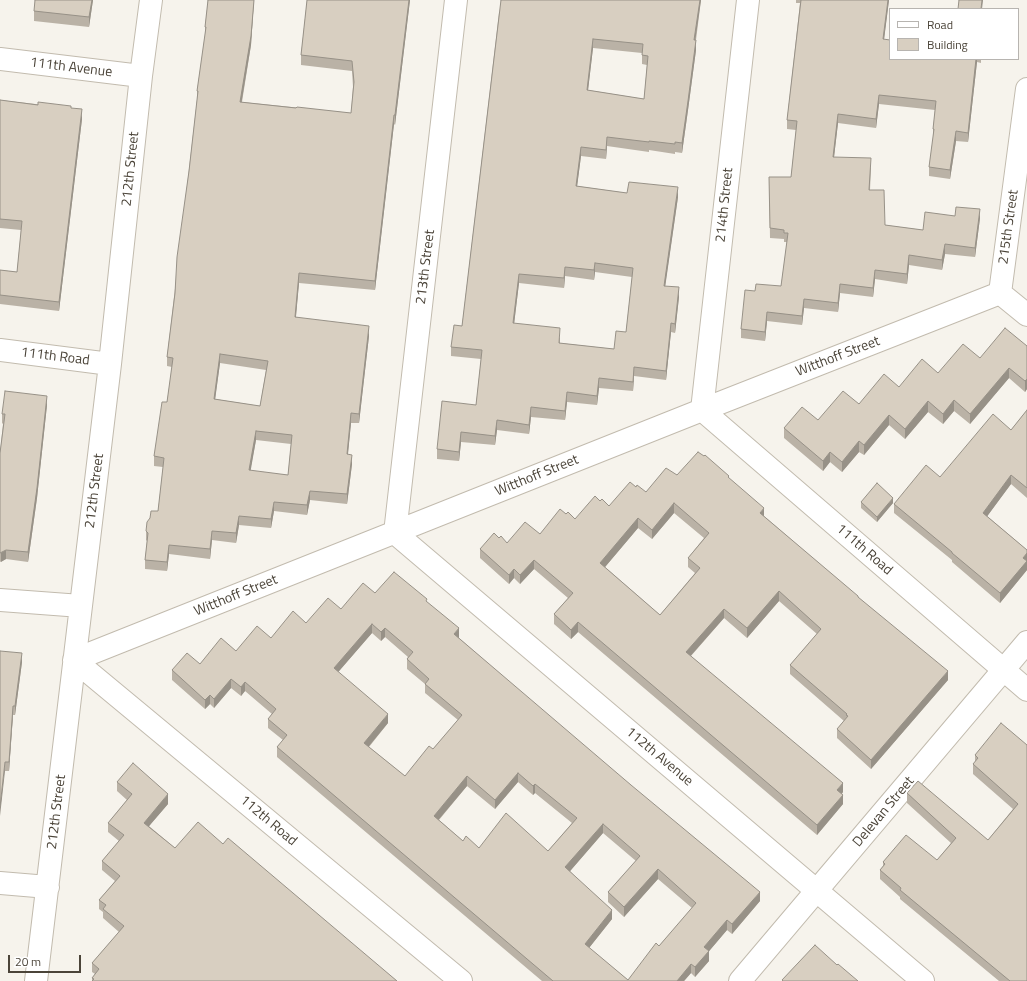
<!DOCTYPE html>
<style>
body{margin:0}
#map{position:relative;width:1027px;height:981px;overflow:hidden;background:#f6f3ec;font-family:"Titillium Web",sans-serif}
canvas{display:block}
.legend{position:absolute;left:889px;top:8px;width:130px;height:52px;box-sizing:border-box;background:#fff;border:1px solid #b7b4b0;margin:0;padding:5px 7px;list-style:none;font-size:12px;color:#4b4439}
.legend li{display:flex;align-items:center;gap:8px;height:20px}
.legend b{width:20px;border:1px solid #b7b4b0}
.scale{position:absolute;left:8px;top:955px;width:73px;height:18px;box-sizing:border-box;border:2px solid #4b4439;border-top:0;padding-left:5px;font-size:12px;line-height:14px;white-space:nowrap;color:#4b4439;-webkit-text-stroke:3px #fff;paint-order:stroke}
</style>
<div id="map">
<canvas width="1027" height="981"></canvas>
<ul class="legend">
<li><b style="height:5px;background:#fff"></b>Road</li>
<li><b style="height:11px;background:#d8cfc1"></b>Building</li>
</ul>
<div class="scale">20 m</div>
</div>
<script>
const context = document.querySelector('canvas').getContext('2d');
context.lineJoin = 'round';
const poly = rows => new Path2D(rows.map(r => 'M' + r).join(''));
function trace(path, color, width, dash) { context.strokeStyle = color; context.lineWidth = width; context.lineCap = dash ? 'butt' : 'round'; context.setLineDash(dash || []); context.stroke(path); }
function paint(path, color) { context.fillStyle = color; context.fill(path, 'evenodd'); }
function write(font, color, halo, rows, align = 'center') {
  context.font = font + ' "Titillium Web",sans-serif'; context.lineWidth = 4; context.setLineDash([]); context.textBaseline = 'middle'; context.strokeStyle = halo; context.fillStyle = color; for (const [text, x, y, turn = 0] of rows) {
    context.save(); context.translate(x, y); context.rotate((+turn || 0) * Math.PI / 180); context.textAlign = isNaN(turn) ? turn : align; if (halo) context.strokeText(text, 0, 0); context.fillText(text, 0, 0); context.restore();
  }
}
const minor = poly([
 [456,0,395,533,923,981],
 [748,0,702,410,1027,690],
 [0,59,141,76],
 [1000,293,1027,89],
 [1000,293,1027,315],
 [0,350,110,364],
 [0,600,81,606],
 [0,883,48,887],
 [36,981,110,364,141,76,151,0],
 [461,981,74,660,702,410,1000,293],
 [740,981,1027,642]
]);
const wall = poly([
 [93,0,89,27,34,21,34,11],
 [208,0,254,0,251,45,242,102,351,113,353,87,352,71,301,65,301,55,307,0,410,0,395,125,394,124,375,290,299,283,296,317,369,336,359,423,351,423,348,454,352,464,347,504,310,500,307,515,274,511,271,528,239,525,236,543,212,540,210,559,169,554,167,571,145,569,145,560,147,541,146,540,146,531,158,511,163,467,154,466,154,456,167,402,172,367,167,366,167,357,197,100,197,91,205,36,205,27],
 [220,363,266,370,260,406,215,399],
 [256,440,291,444,288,475,250,471],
 [701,0,696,40,696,50,688,110,682,153,675,152,675,154,649,150,649,152,607,146,606,159,581,156,577,186,627,193,678,197,665,286,679,297,675,333,671,332,666,380,634,376,633,391,599,388,597,405,567,402,565,420,531,417,529,434,497,430,495,445,461,442,459,461,437,459,437,449,476,405,481,359,451,356,451,347,462,326,499,13],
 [593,48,642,53,642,64,647,65,644,99,588,90],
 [595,272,632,277,626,332,614,349,560,343,560,338,514,324,519,283,564,288,565,276,594,280],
 [796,0,889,0,884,39,890,59,981,59,981,63,977,62,968,142,956,141,950,179,929,176,929,167,933,138,933,129,935,110,879,104,876,128,838,123,834,157,871,168,870,190,885,225,923,230,955,216,980,218,975,257,945,254,942,270,909,265,907,284,875,279,873,297,840,293,838,312,804,308,802,325,767,321,765,341,741,338,741,329,755,291,781,286,787,242,784,242,784,239,770,238,769,177,791,177,796,130,787,129,787,120,800,3,796,3],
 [0,100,71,108,82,119,59,311,0,304,0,270,17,272,21,230,0,228],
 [1027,346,1027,389,1025,392,1009,378,970,424,954,411,943,424,928,412,905,439,889,425,864,455,859,452,842,472,830,462,823,471,784,438,784,428,818,420,899,387,980,358],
 [47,405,37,498,28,562,6,559,0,562,0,453,3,424,2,423,2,414],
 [1027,410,1027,498,1011,484,987,516,1027,550,1027,570,1000,603,952,562,952,560,894,513,894,504,940,477,1011,430],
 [677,475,729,478,764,516,858,597,948,680,871,769,837,738,837,729,844,721,790,674,790,665,817,634,779,601,747,638,724,618,691,656,843,792,842,794,843,804,817,835,578,632,571,639,554,624,554,614,568,598,534,569,520,584,514,578,509,584,480,558,480,549,499,538,507,543,540,534,566,514,575,519,600,501,609,506,636,487,646,492],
 [674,513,704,538,688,558,688,567,695,573,660,615,605,567,638,528,652,539],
 [861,502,893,503,877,522,861,508],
 [375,593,427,602,459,638,760,901,732,934,727,930,709,951,709,961,695,977,691,973,684,981,542,981,277,757,277,747,283,740,268,728,268,719,272,714,245,691,241,696,231,688,214,708,210,704,205,709,172,680,172,670,200,664,236,651,271,638,341,609],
 [372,633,381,641,385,637,408,657,407,659,407,669,425,684,425,693,458,720,433,749,405,776,369,747,388,723,338,672],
 [518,782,533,795,535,793,572,823,548,851,479,848,463,841,439,820,467,786,495,809],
 [603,833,636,861,608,892,608,902,624,917,658,879,692,908,659,946,628,980,589,948,612,919,570,871],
 [0,651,22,662,15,715,13,715,9,771,5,771],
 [1027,745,1027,981,999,981,900,899,900,897,880,879,880,870,883,866,883,862,937,860,951,843,907,803,907,793,988,840,1013,809,973,774,973,764,975,762,975,755],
 [117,782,168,804,149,826,175,848,223,844,397,981,92,981,92,978,95,974,92,972,92,963,119,932,103,918,103,912,99,909,99,900,115,881,102,870,102,861,119,841,108,832,108,823,127,800,117,791]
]);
const shadedWall = poly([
 [92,0,93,0,89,27,89,17],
 [254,0,251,45,240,111,240,102],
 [409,0,410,0,395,125,395,115],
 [700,0,701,0,694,49,694,40],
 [888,0,889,0,883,48,883,39],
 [982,0,983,0,982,9,981,9],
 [593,39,593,48,587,99,587,90],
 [696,40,696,50,688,110,682,153,682,143],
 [976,59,977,59,977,62,968,142,968,133],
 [879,95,879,104,876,128,876,119],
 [82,109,82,119,59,311,59,302],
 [838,114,838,123,833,166,833,157],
 [394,115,394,124,375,290,375,281],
 [956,131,956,141,950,179,950,170],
 [607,137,607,146,606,159,606,150],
 [581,147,581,156,576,195,576,186],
 [678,187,678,197,664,295,664,286],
 [980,209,980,218,975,257,975,248],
 [945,244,945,254,942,270,942,260],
 [909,255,909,265,907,284,907,274],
 [595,263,595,272,594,280,594,270],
 [565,267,565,276,564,288,564,278],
 [875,270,875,279,873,297,873,288],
 [299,273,299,283,295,326,295,317],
 [519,274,519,283,513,333,513,323],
 [840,284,840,293,838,312,838,303],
 [679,287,679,297,675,333,675,324],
 [804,299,804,308,802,325,802,316],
 [767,312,767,321,765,341,765,332],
 [671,323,671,332,666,380,666,371],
 [369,326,369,336,359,423,359,414],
 [220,354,220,363,214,408,214,399],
 [634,367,634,376,633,391,633,382],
 [1009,368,1009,378,970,424,970,414],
 [599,378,599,388,597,405,597,396],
 [1027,379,1027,389,1025,392,1025,381],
 [567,392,567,402,565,420,565,411],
 [47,396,47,405,37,498,28,562,28,552],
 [954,400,954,411,943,424,943,414],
 [928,401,928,412,905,439,905,429],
 [531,407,531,417,529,434,529,425],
 [351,413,351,423,347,463,347,454],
 [889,415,889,425,864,455,864,445],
 [497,420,497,430,495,445,495,436],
 [256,431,256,440,249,480,249,470],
 [461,432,461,442,459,461,459,452],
 [859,441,859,452,842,472,842,462],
 [830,452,830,462,823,471,823,461],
 [352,455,352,464,347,504,347,494],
 [1011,475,1011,484,983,522,983,513],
 [310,491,310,500,307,515,307,505],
 [893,498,893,503,877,522,877,517],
 [274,502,274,511,271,528,271,519],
 [674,503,674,513,652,539,652,530],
 [764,508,764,517,760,513],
 [239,516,239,525,236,543,236,533],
 [638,518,638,528,600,573,600,563],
 [212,531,212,540,210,559,210,549],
 [169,545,169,554,167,571,167,562],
 [6,550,6,559,1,562,1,553],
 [1027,553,1027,570,1000,603,1000,593,1023,558],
 [534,560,534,569,520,584,520,575],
 [514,569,514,578,509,584,509,575],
 [779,591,779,601,747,638,747,628],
 [724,609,724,618,686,661,686,652],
 [578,622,578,632,571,639,571,630],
 [372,624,372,633,334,677,334,668],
 [385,628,385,637,381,641,381,632],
 [459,628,459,638,454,644,454,634],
 [22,653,22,662,15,715,15,706],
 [948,671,948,680,871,769,871,760],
 [231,679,231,688,214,708,214,699],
 [245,682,245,691,241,696,241,687],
 [210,695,210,704,205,709,205,700],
 [13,706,13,715,9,771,9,762],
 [388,714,388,723,364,752,364,743],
 [5,762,5,771,0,816,0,807],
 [518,773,518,782,495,809,495,800],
 [467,776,467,786,434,825,434,816],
 [843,783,843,792,837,799,837,790],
 [535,784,535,793,533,795,533,786],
 [168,794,168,804,144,832,144,823],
 [843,795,843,804,817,835,817,825],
 [603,824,603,833,565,877,565,867],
 [658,869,658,879,624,917,624,907],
 [760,892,760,901,732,934,732,924],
 [612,910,612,919,585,953,585,944],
 [727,920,727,930,705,956,709,951,709,961,695,977,695,967,704,947],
 [691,964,691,973,684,981,677,981]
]);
const building = poly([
 [35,0,92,0,89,17,34,11,35,0],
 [208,0,254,0,251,36,240,102,296,108,297,107,351,113,354,82,352,61,301,55,307,0,409,0,395,115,394,115,375,281,299,273,295,317,369,326,359,414,351,413,347,454,352,455,347,494,310,491,307,505,274,502,271,519,239,516,236,533,212,531,210,549,169,545,167,562,145,560,148,533,146,531,147,522,150,518,151,511,158,511,164,458,154,456,162,402,167,402,173,358,167,357,175,293,177,257,189,171,198,91,197,91,206,27,205,27,208,0],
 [220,354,268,361,260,406,214,399,220,354],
 [256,431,292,435,288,475,249,470,256,431],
 [501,0,700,0,694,40,696,40,688,101,682,143,675,142,675,144,649,141,649,142,607,137,606,150,581,147,576,186,627,193,629,182,678,187,664,286,679,287,675,324,671,323,666,371,634,367,633,382,599,378,597,396,567,392,565,411,531,407,529,425,497,420,495,436,461,432,459,452,437,449,442,401,476,405,482,350,451,347,454,325,462,326,501,0],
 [593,39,643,44,642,55,648,56,644,99,587,90,593,39],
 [595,263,633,268,626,332,616,331,614,349,559,343,560,328,513,323,519,274,564,278,565,267,594,270,595,263],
 [801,0,888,0,883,39,890,40,890,59,976,59,968,133,956,131,950,170,929,167,934,129,933,129,936,101,879,95,876,119,838,114,833,157,871,158,869,190,884,190,885,225,923,230,925,212,955,216,956,207,980,209,975,248,945,244,942,260,909,255,907,274,875,270,873,288,840,284,838,303,804,299,802,316,767,312,765,332,741,329,745,290,755,291,756,284,781,286,788,233,784,233,784,230,770,228,769,177,791,177,797,121,787,120,801,0],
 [959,0,982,0,981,9,958,9,959,0],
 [0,100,38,105,38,102,71,106,71,108,82,109,59,302,0,295,0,270,17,272,22,221,0,219,0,100],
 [1005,328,1027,346,1027,379,1025,381,1009,368,970,414,954,400,943,414,928,401,905,429,889,415,864,445,859,441,842,462,830,452,823,461,784,428,802,407,818,420,843,391,859,404,884,374,899,387,922,359,938,373,963,344,980,358,1005,328],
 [5,391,47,396,37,488,28,552,6,550,0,553,0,453,5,414,2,414,5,391],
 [1027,410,1027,488,1011,475,983,513,1027,550,1027,553,1023,558,1027,561,1000,593,952,553,952,552,894,504,926,465,940,477,993,414,1011,430,1027,410],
 [698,452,704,456,705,455,729,476,728,477,764,508,760,513,858,596,858,597,948,671,871,760,837,729,848,716,846,715,847,714,790,665,821,629,779,591,747,628,724,609,686,652,843,783,837,790,843,795,817,825,578,622,571,630,554,614,573,593,534,560,520,575,514,569,509,575,480,549,494,533,499,538,501,536,507,543,525,522,540,534,560,509,566,514,568,512,575,519,595,496,600,501,602,499,609,506,630,482,636,487,637,485,646,492,666,468,677,475,698,452],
 [674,503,709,533,688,558,700,568,660,615,600,563,638,518,652,530,674,503],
 [877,483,893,498,877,517,861,502,877,483],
 [394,572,427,599,426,601,459,628,454,634,631,785,760,892,732,924,727,920,704,947,709,951,695,967,691,964,677,981,553,981,277,747,287,735,268,719,276,709,245,682,241,687,231,679,214,699,210,695,205,700,172,670,187,653,200,664,221,638,236,651,257,626,271,638,293,611,306,623,328,598,341,609,363,583,375,593,394,572],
 [372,624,381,632,385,628,413,652,407,659,429,679,425,684,462,715,433,749,429,746,405,776,364,743,388,714,334,668,372,624],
 [518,773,533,786,535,784,577,818,548,851,506,813,479,848,466,836,463,841,434,816,467,776,495,800,518,773],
 [603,824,640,856,608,892,624,907,658,869,696,903,659,946,656,943,628,980,585,944,612,910,565,867,603,824],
 [0,651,22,653,15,706,13,706,9,762,5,762,0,807,0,651],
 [1001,723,1027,745,1027,981,1010,981,900,890,901,888,880,870,885,864,883,862,906,835,937,860,956,838,907,793,918,781,988,840,1018,804,973,764,978,758,975,755,1001,723],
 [133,763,168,794,144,823,175,848,198,822,223,844,228,838,397,981,92,981,94,979,92,978,99,969,92,963,124,926,103,909,106,905,99,900,120,876,102,861,124,835,108,823,132,794,117,782,133,763],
 [815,945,837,965,838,964,858,981,783,981,782,980,815,945]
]);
const streetNames = [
 ["111th Avenue",71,68,7],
 ["212th Street",131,169,-84],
 ["214th Street",725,205,-84],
 ["215th Street",1009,227,-82],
 ["213th Street",426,267,-83],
 ["111th Road",55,357,7],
 ["Witthoff Street",838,357,-21],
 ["Witthoff Street",537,476,-22],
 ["212th Street",95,491,-83],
 ["111th Road",864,550,41],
 ["Witthoff Street",236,596,-22],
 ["112th Avenue",659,757,40],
 ["212th Street",57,812,-83],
 ["Delevan Street",884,812,-50],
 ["112th Road",268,821,40]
];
trace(minor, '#c2bbae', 24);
trace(minor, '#fff', 22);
paint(wall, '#bab2a6');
paint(shadedWall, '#979187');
paint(building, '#d8cfc1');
trace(building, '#979187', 1);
write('14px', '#4b4439', '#fff', streetNames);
</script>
